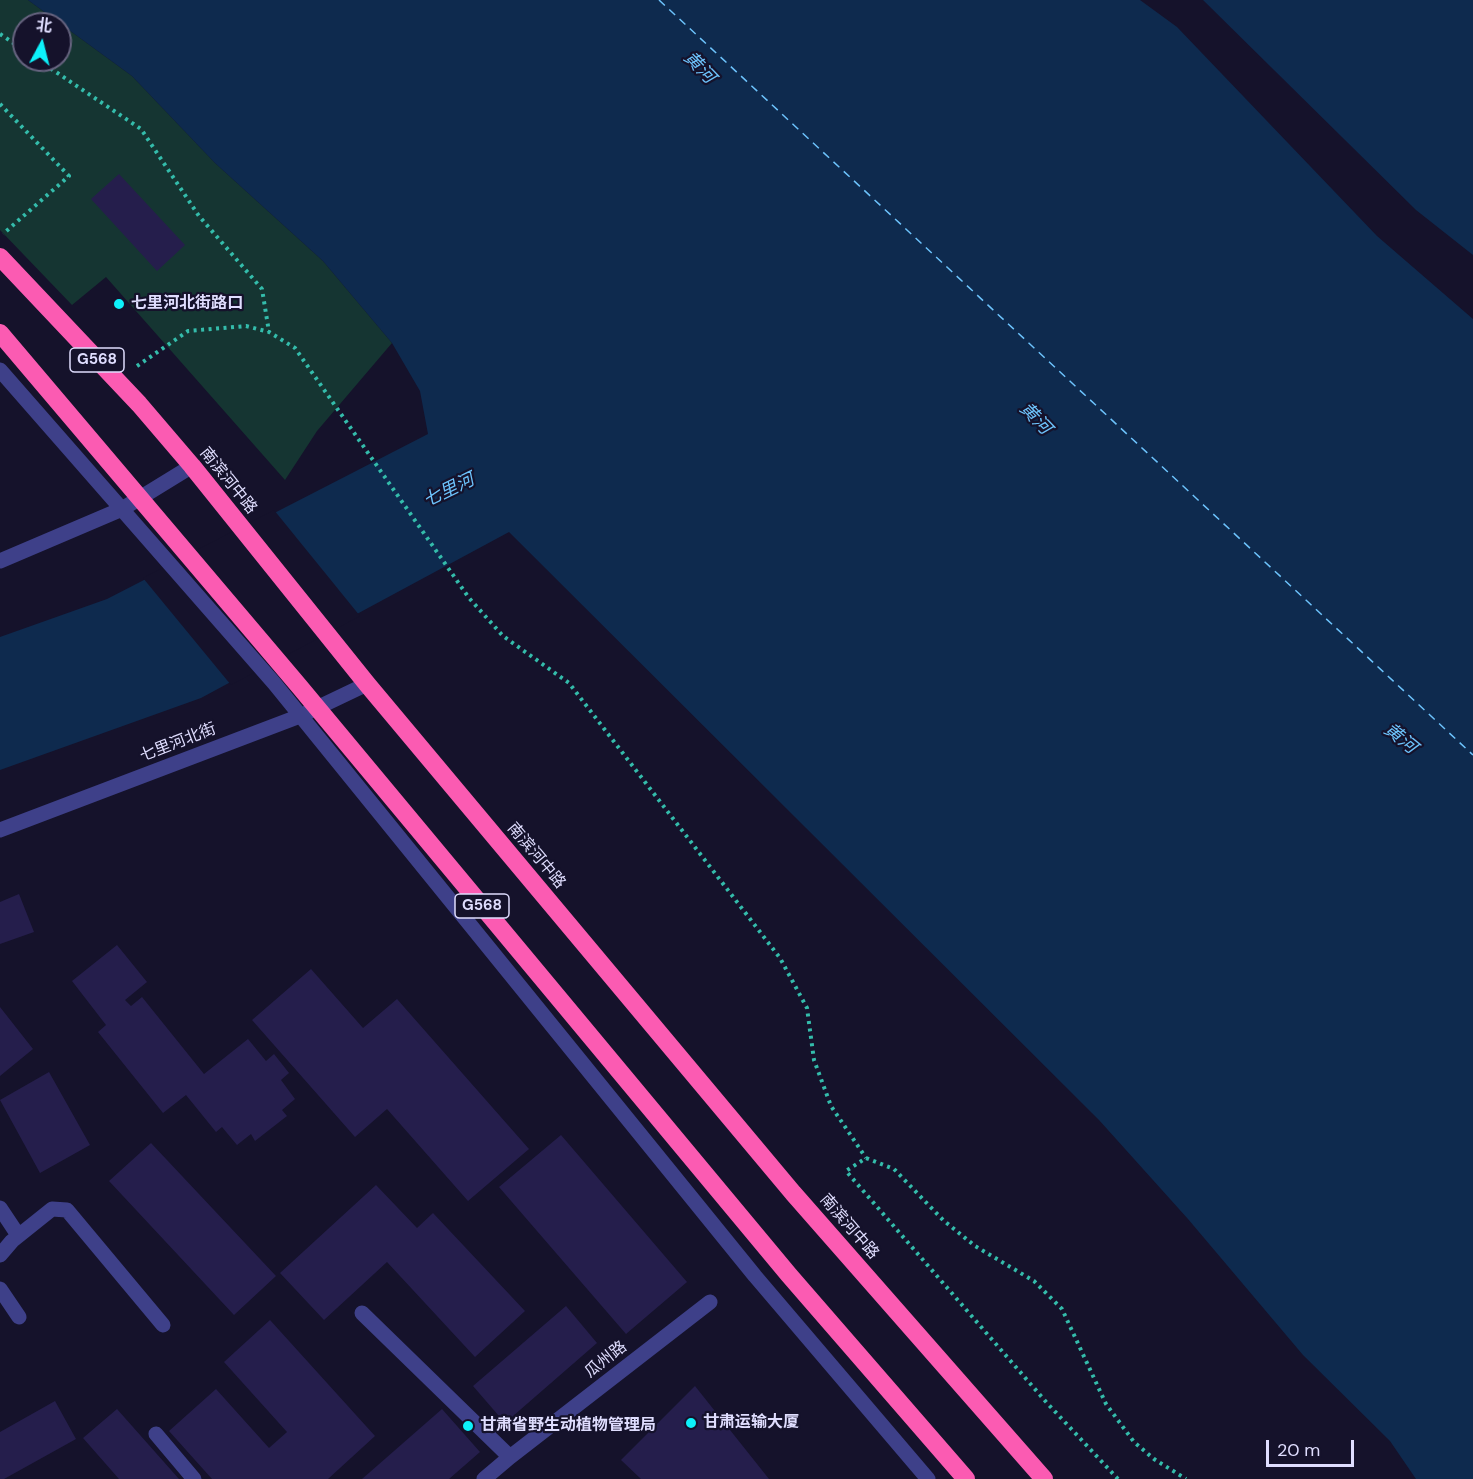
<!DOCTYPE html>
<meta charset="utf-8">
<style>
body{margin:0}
#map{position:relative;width:1473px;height:1479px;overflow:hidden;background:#15122b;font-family:"DM Sans","Noto Sans SC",sans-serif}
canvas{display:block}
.north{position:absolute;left:12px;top:12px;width:60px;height:60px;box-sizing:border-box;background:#15122b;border:2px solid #66637f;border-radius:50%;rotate:7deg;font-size:16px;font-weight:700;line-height:24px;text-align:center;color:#dfddfe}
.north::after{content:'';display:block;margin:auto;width:21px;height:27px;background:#0df1fa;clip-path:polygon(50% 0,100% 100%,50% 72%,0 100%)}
.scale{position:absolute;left:1266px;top:1440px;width:88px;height:27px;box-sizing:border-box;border:3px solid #dfddfe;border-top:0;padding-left:8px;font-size:18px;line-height:21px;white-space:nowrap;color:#dfddfe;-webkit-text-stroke:4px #15122b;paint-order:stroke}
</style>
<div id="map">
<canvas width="1473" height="1479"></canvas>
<div class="north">北</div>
<div class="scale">20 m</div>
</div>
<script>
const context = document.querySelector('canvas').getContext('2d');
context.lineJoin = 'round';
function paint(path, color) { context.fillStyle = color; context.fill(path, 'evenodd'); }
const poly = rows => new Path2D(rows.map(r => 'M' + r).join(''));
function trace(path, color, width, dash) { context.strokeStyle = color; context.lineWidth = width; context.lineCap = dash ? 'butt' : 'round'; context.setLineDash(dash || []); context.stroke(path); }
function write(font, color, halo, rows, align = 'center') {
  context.font = font + ' "DM Sans","Noto Sans SC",sans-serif'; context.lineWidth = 4.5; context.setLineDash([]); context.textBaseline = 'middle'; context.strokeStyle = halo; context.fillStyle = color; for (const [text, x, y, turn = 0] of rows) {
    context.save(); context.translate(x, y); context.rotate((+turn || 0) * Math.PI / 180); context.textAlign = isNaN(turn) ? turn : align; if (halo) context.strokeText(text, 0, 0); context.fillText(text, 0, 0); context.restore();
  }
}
const green = poly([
 [0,0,28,0,132,76,215,163,323,261,392,343,317,431,285,480,106,277,72,305,0,230],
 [24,24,60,24,60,60,24,60]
]);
const water = poly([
 [28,0,1140,0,1177,27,1377,236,1473,319,1473,1479,1416,1479,1390,1441,1303,1355,1188,1219,1099,1120,509,532,201,698,0,770,0,637,107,599,428,434,420,391,392,343,323,261,215,163,132,76],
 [1203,0,1473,0,1473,255,1416,210]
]);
const pier = poly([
 [274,510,360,616,231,685,143,578]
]);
const ferry = poly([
 [659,0,1473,755]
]);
const building = poly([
 [119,174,185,245,157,271,91,199],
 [19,894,34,932,0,944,0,902],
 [117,945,147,982,125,1000,131,1006,142,997,204,1074,248,1039,266,1061,274,1054,289,1073,281,1080,295,1099,282,1110,287,1116,255,1141,251,1134,237,1145,222,1127,216,1132,186,1095,163,1113,98,1032,106,1025,72,981],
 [311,969,363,1028,397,999,529,1149,468,1201,387,1109,355,1137,252,1020],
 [0,1007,33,1049,0,1076],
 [49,1072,90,1145,40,1173,0,1100],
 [561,1135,687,1282,626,1334,499,1187],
 [151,1143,276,1276,234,1315,109,1181],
 [376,1185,417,1228,433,1213,525,1311,475,1357,387,1262,324,1320,280,1273],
 [566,1306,597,1343,505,1423,473,1386],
 [270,1320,375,1436,328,1479,212,1479,169,1431,216,1389,269,1448,287,1432,224,1362],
 [695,1386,769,1479,641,1479,621,1460],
 [55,1401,76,1439,4,1479,0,1479,0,1432],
 [117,1409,179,1479,119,1479,83,1438],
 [442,1409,480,1452,449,1479,362,1479]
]);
const path = poly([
 [0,34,24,50],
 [38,60,141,129,199,216,262,289,269,332],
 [0,104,69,176,3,234],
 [137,366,188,331,246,326,269,332,295,348,469,598,503,636,569,683,780,958,807,1008,814,1060,831,1106,866,1158],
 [1118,1479,1047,1403,846,1171,866,1158,894,1169,943,1220,975,1246,1034,1281,1062,1309,1106,1404,1134,1442,1154,1459,1186,1479]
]);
const minor = poly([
 [0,370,274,683,755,1276,928,1479],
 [0,561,122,509,192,466],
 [0,830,300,716,367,684],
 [0,1208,18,1235],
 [0,1255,12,1241,52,1209,67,1210,163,1325],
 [0,1289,19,1317],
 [362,1313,510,1457],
 [156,1434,194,1479],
 [484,1479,510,1457,710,1302]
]);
const highway = poly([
 [0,257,139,404,192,466,367,684,793,1193,1044,1479]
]);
const highwayBridge = poly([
 [0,333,299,686,789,1275,966,1479]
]);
const markers = [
 [119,304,6,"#0df1fa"],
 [691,1423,6,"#0df1fa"],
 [468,1426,6,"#0df1fa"]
];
const shields = [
 [97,360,54],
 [482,906,54]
];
const shieldNames = [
 ["G568",97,360],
 ["G568",482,906]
];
const poiNames = [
 ["七里河北街路口",131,304],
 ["甘肃运输大厦",703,1423],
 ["甘肃省野生动植物管理局",480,1426]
];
const streetNames = [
 ["南滨河中路",228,481,51],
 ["七里河北街",178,743,-21],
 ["南滨河中路",536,856,50],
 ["南滨河中路",849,1227,49],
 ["瓜州路",606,1360,-38]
];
const waterNames = [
 ["黄河",699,68,46],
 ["黄河",1035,419,46],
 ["七里河",449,491,-26],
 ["黄河",1400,739,39]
];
paint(green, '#153532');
paint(water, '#0e2a4e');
paint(pier, '#15122b');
trace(ferry, '#6dc3fc', 1.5, [8, 6]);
paint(building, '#251e4c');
trace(path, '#34bcab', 4, [3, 4.5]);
trace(minor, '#3e4089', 15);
trace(highway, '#fb5bb2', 18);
trace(highwayBridge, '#fb5bb2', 18);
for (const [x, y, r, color] of markers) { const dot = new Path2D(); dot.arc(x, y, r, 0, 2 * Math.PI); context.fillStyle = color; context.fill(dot); trace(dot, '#15122b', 2); }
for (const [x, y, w] of shields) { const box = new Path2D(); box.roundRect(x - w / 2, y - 12, w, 24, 4.5); context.fillStyle = '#15122b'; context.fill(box); trace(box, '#dfddfe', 1.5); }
write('bold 15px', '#dfddfe', null, shieldNames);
write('bold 16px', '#dfddfe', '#15122b', poiNames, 'left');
write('16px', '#dfddfe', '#15122b', streetNames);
write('italic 18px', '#6dc3fc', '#15122b', waterNames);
</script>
